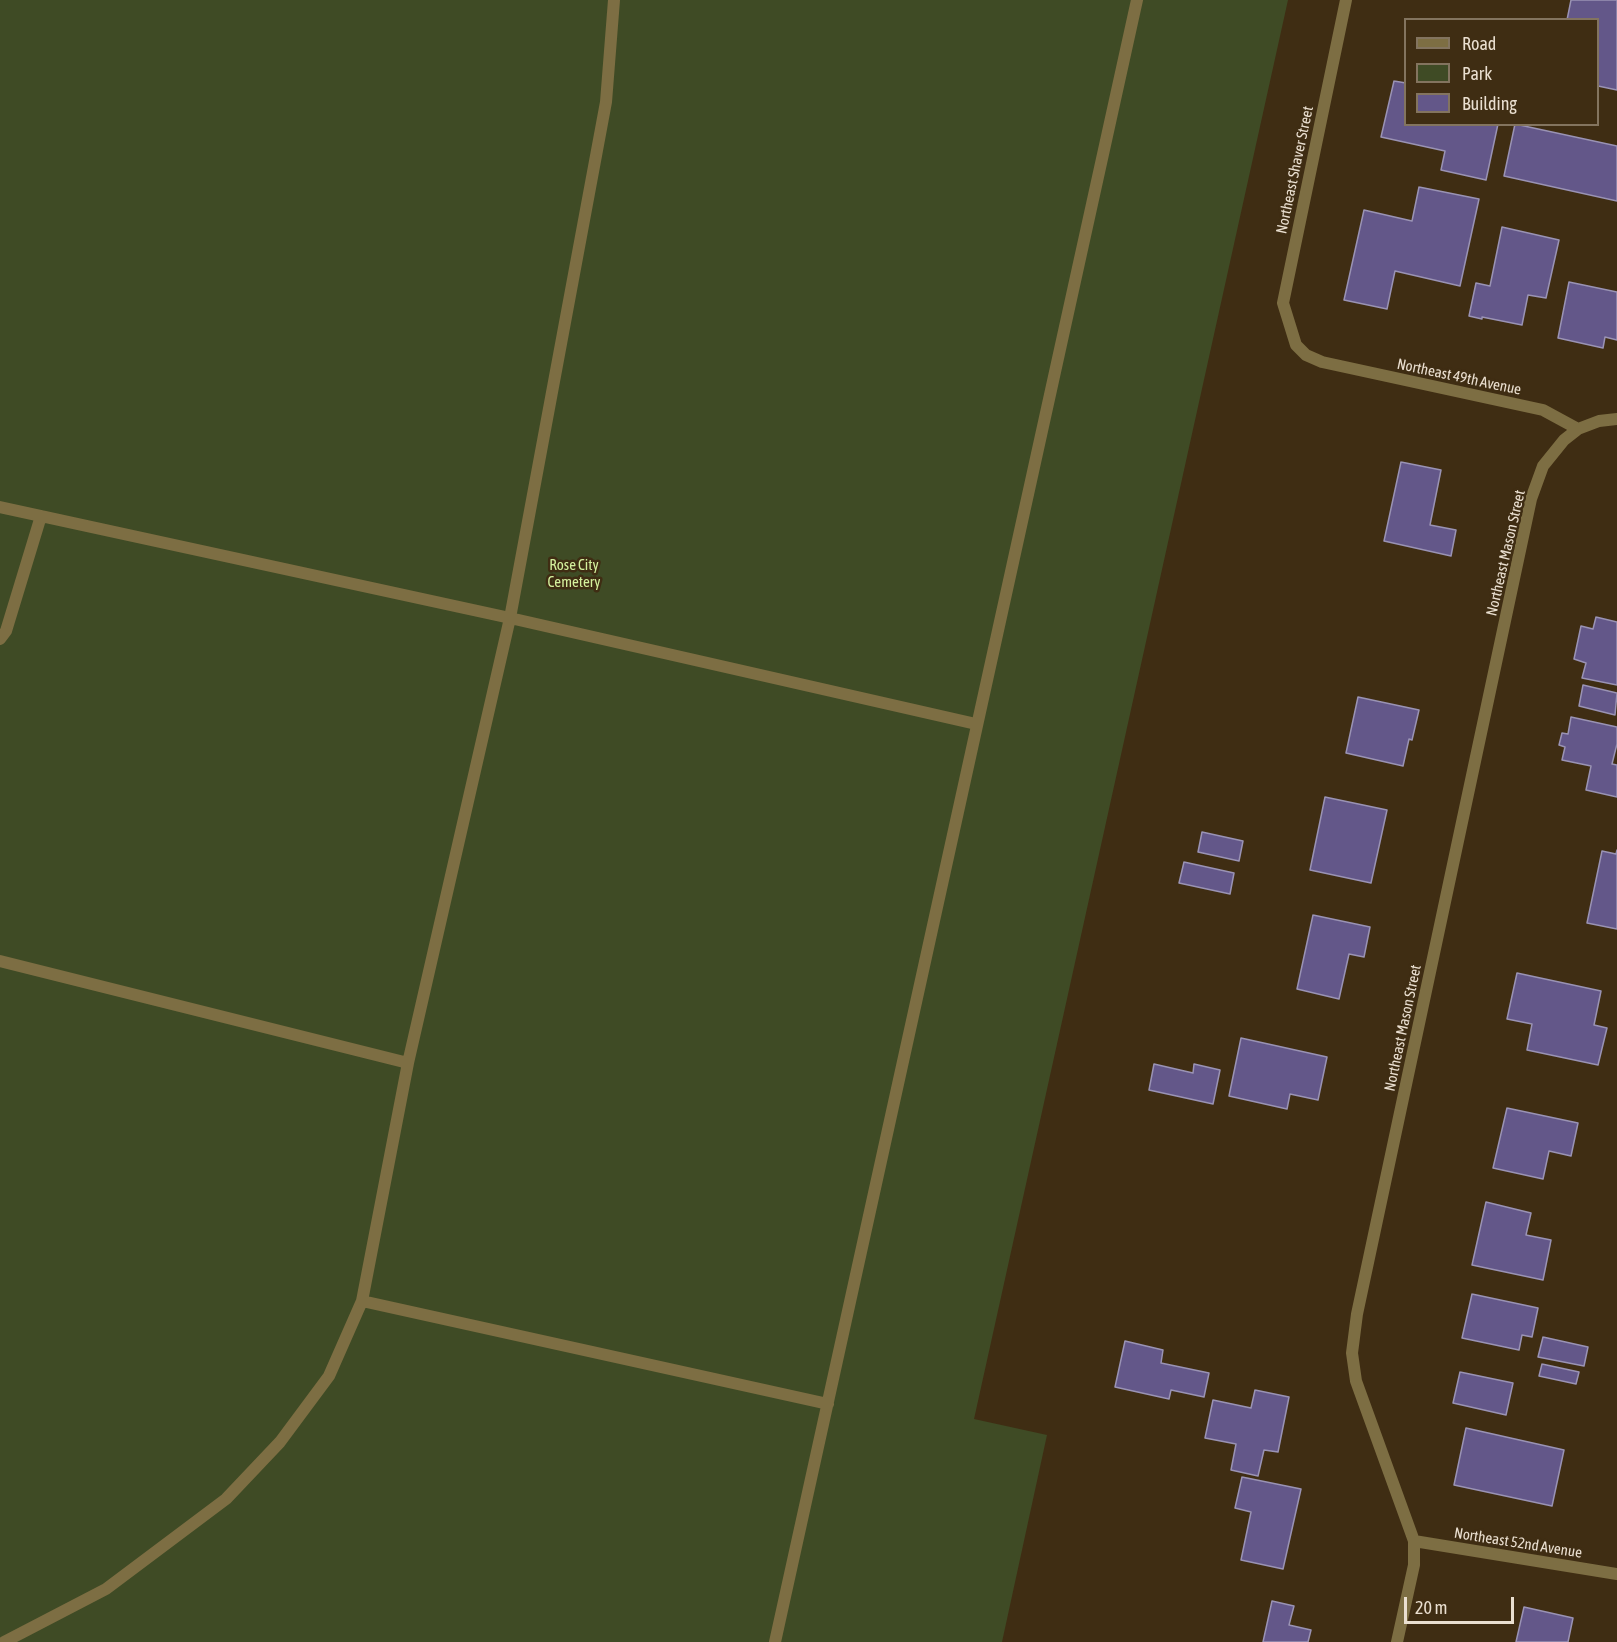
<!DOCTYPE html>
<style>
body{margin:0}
#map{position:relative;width:1617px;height:1642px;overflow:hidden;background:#3f2d13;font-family:"Asap Condensed",sans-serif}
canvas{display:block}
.legend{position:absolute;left:1404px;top:18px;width:195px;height:108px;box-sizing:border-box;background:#3f2d13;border:2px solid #83745f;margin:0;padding:8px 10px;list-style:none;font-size:18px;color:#eadfd0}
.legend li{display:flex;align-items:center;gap:12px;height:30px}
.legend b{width:30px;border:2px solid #83745f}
.scale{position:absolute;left:1404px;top:1597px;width:110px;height:27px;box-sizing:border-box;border:3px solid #eadfd0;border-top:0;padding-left:8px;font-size:18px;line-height:21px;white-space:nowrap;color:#eadfd0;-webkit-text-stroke:4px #3f2d13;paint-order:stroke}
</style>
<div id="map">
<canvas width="1617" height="1642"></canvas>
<ul class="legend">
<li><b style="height:8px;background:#7d6e43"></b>Road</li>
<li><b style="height:16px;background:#3f4b25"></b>Park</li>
<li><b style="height:16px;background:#635789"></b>Building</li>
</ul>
<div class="scale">20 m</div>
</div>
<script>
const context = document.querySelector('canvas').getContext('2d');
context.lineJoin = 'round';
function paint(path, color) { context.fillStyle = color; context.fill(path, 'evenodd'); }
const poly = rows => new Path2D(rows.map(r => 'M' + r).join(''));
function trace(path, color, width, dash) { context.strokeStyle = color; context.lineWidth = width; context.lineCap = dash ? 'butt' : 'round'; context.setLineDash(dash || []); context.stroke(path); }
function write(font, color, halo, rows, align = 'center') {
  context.font = font + ' "Asap Condensed",sans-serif'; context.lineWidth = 5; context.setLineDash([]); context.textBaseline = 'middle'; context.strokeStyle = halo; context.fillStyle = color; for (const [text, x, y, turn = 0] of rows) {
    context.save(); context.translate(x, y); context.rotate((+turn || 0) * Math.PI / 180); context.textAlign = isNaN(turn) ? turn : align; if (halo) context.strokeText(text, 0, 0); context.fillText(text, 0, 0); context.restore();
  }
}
const green = poly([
 [0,0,1288,0,974,1419,1047,1435,1002,1642,0,1642]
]);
const building = poly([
 [1571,0,1617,0,1617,90,1598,86,1598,20,1567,20,1571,0],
 [1394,81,1406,83,1406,124,1498,124,1486,180,1441,170,1445,151,1381,137,1394,81],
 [1515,124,1617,146,1617,201,1504,176,1515,124],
 [1419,187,1479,199,1460,286,1395,271,1387,309,1344,300,1364,210,1412,221,1419,187],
 [1502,227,1559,240,1546,298,1528,295,1522,325,1482,317,1482,319,1469,316,1476,283,1490,286,1502,227],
 [1569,282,1617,292,1617,340,1605,337,1603,348,1558,338,1569,282],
 [1401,462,1441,470,1430,525,1456,530,1451,556,1384,541,1401,462],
 [1596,617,1617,622,1617,685,1582,678,1586,663,1574,659,1581,626,1593,629,1596,617],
 [1583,685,1617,693,1615,715,1579,706,1583,685],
 [1358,697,1419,710,1412,740,1409,739,1403,766,1346,753,1358,697],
 [1571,717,1617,727,1617,744,1612,764,1617,765,1617,797,1586,790,1591,766,1562,760,1565,747,1559,745,1562,733,1568,734,1571,717],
 [1325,797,1387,810,1371,883,1310,870,1325,797],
 [1202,832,1243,841,1239,861,1198,852,1202,832],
 [1617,850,1617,929,1587,923,1602,851,1616,854,1617,850],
 [1184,862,1234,873,1230,894,1179,883,1184,862],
 [1313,915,1370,927,1364,957,1349,954,1339,999,1297,989,1313,915],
 [1517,973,1601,991,1594,1025,1607,1028,1598,1065,1527,1050,1532,1024,1507,1019,1517,973],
 [1241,1038,1327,1057,1318,1100,1290,1094,1287,1109,1229,1096,1241,1038],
 [1154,1064,1193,1073,1194,1064,1220,1070,1213,1104,1149,1090,1154,1064],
 [1507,1108,1578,1123,1571,1156,1549,1151,1543,1179,1493,1168,1507,1108],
 [1486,1202,1531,1213,1526,1235,1551,1240,1543,1280,1472,1265,1486,1202],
 [1472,1294,1538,1308,1532,1337,1522,1335,1519,1350,1462,1338,1472,1294],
 [1543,1337,1588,1347,1584,1366,1538,1357,1543,1337],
 [1125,1341,1163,1350,1161,1363,1209,1373,1204,1397,1171,1390,1169,1399,1115,1387,1125,1341],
 [1542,1364,1579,1372,1576,1384,1539,1376,1542,1364],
 [1460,1372,1513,1383,1506,1415,1453,1403,1460,1372],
 [1255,1390,1289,1397,1278,1452,1264,1450,1258,1476,1231,1470,1236,1444,1205,1438,1213,1400,1251,1408,1255,1390],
 [1466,1428,1564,1450,1552,1506,1454,1485,1466,1428],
 [1242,1477,1301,1489,1283,1569,1241,1560,1251,1512,1235,1508,1242,1477],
 [1272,1601,1294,1606,1289,1625,1311,1630,1308,1642,1263,1642,1272,1601],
 [1524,1607,1573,1618,1568,1642,1516,1642,1524,1607]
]);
const lane = poly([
 [0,507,510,618,976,724],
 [0,639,6,631,41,516],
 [0,961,408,1063],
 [362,1301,828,1404],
 [4,1642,106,1589,226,1499,280,1442,329,1376,362,1301,408,1063,510,618,606,102,614,0],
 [775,1642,1137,0]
]);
const street = poly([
 [1346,0,1283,303,1296,345,1306,355,1322,362,1543,410,1578,429],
 [1414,1541,1617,1574],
 [1397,1642,1414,1565,1414,1541,1356,1381,1352,1353,1357,1314,1531,499,1543,466,1564,440,1578,429,1599,421,1617,419]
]);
const streetNames = [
 ["Northeast Shaver Street",1295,170,-78],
 ["Northeast 49th Avenue",1459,377,12],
 ["Northeast Mason Street",1506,553,-77],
 ["Northeast Mason Street",1403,1028,-78],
 ["Northeast 52nd Avenue",1518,1543,9]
];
const parkNames = [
 ["Rose City",574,565],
 ["Cemetery",574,582]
];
paint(green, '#3f4b25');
paint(building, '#635789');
trace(building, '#9a93b4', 1.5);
trace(lane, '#7d6e43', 12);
trace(street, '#7d6e43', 12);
write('15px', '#eadfd0', '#3f2d13', streetNames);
write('15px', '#d4f09d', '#3f2d13', parkNames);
</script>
